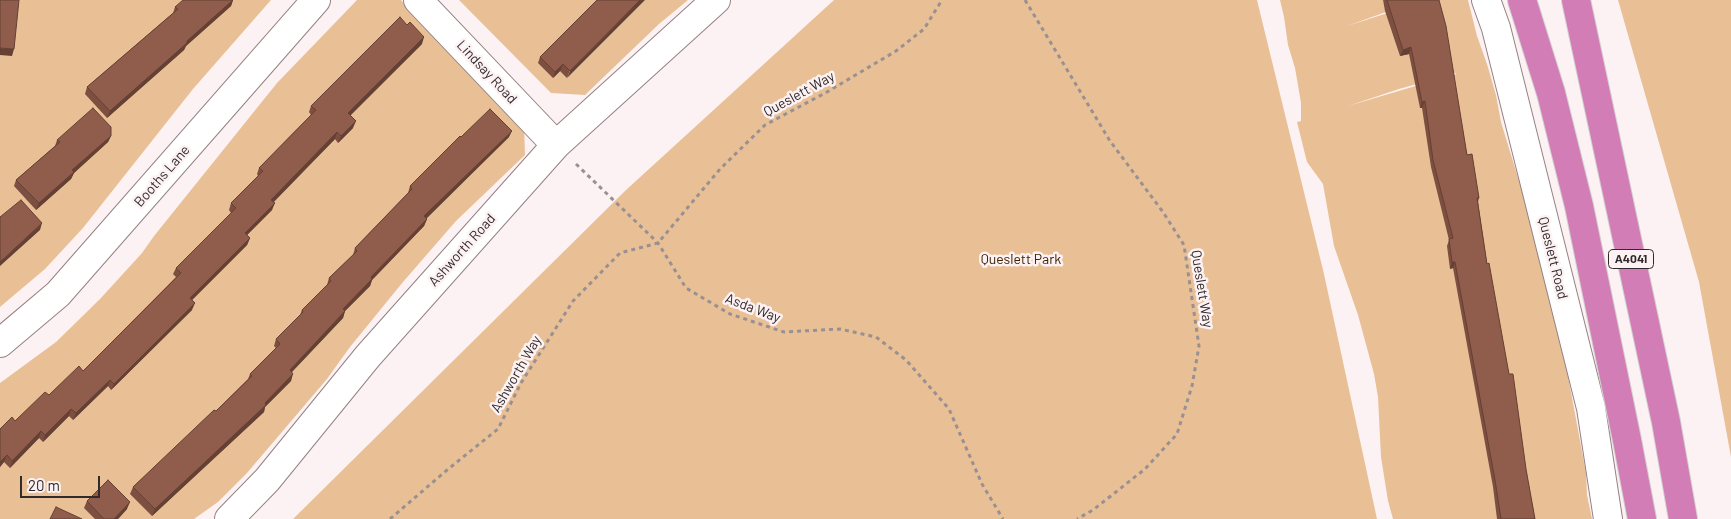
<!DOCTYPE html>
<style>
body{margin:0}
#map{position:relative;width:1731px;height:519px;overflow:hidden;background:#fdf2f3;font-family:Barlow,sans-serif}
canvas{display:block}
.scale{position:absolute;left:20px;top:476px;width:80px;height:22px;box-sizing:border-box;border:2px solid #312a2b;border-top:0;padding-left:6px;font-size:15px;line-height:18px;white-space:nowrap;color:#312a2b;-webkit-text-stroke:4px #fdf2f3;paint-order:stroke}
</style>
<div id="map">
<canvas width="1731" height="519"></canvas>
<div class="scale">20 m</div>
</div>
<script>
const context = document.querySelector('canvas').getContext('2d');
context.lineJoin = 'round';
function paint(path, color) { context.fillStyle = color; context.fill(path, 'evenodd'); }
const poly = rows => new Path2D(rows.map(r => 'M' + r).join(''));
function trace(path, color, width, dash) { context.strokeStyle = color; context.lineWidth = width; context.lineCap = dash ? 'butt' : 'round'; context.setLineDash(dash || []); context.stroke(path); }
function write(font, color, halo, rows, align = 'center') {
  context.font = font + ' Barlow,sans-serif'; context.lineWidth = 5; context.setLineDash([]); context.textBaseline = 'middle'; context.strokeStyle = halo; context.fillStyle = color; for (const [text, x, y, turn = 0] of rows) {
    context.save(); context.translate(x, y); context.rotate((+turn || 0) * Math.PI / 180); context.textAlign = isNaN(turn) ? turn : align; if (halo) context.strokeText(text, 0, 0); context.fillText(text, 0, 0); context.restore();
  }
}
const green = poly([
 [0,0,271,0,193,89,83,228,45,269,0,307],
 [357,0,401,0,524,124,525,155,456,221,403,282,350,347,327,379,247,473,218,502,194,519,0,519,0,383,56,342,100,299,142,253,154,236,277,83],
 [459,0,688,0,659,24,585,95,551,93],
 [834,0,1257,0,1324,274,1377,519,293,519,626,190],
 [1280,0,1383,0,1386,12,1347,26,1428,0,1468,0,1477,36,1487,64,1496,95,1501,122,1534,230,1560,333,1586,473,1587,495,1592,519,1393,519,1388,501,1381,457,1378,397,1374,374,1358,315,1334,246,1323,184,1307,162,1297,122,1301,121,1301,103,1295,68,1288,45,1284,17],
 [1456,73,1456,74,1348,106,1399,89],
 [1618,0,1731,0,1731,457,1699,282]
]);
const path = poly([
 [1025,0,1110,141,1163,212,1184,245,1199,346,1192,386,1177,434,1145,469,1093,510,1077,519],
 [576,164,658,243,686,288,730,314,784,332,840,329,876,337,906,360,949,409,982,484,1003,519],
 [390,519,447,470,498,429,521,383,573,301,620,253,658,243,720,169,765,125,827,92,896,51,924,29,942,0]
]);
const minor = poly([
 [418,0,556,145],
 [1486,0,1496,28,1591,408,1608,519],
 [0,343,58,294,316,0],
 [229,519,267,480,368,356,556,145,716,0]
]);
const highway = poly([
 [1522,0,1551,93,1579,206,1627,440,1642,519],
 [1576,0,1666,422,1683,519]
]);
const wall = poly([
 [233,0,231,6,186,46,184,50,107,118,85,94,87,87,173,13,175,7],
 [597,0,567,78,560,71,553,78,538,63,540,57],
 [1383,0,1439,0,1467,155,1479,198,1478,202,1487,264,1535,519,1497,519,1493,487,1453,268,1450,269,1447,246,1449,240,1431,167,1422,108,1420,108,1409,54,1400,56,1385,11],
 [422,44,350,115,353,128,338,143,335,139,273,202,272,210,247,235,250,238,247,245,192,300,192,310,111,390,108,386,73,420,69,416,43,442,39,438,10,468,4,462,0,467,0,429,15,421,83,371,176,277,173,274,176,268,231,213,229,210,231,203,258,176,257,174,259,168,311,115,309,112,311,106],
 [111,136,108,142,74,173,71,179,36,210,14,186,16,180,55,146,57,140],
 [461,137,509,137,426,218,427,219,424,226,372,280,370,286,345,311,343,318,292,372,291,381,265,407,264,412,152,516,130,494,133,487,216,411,248,379,250,374,276,348,274,346,276,339,300,315,302,310,327,285,329,278,353,255,355,248,408,193,410,186],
 [87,501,127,509,118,519,95,519,84,508]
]);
const shadedWall = poly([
 [233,0,231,6,186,46,184,50,107,118,110,111,187,41],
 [640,0,645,0,567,78,570,71],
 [424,37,422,44,346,120,348,113],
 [1411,47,1409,54,1400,56,1403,50],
 [0,48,14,49,12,56,0,55],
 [563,64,560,71,553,78,555,72],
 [1425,101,1422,108,1420,108,1422,102],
 [356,121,353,128,338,143,341,136],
 [512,131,509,137,422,223,424,216],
 [337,132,335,139,269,207,271,200],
 [111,136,108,142,74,173,71,179,36,210,39,203,72,170],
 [275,203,272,210,242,240,245,233],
 [427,219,424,226,372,280,370,286,341,315,343,309,371,277],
 [42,223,40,230,0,266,0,262],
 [250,238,247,245,187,305,190,298],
 [1452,262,1455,262,1453,268,1450,269],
 [195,303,192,310,111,390,114,384],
 [345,311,343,318,287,377,290,370],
 [293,374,291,381,265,407,264,412,152,516,155,509],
 [110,380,108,386,73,420,76,413],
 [71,409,69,416,43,442,45,435],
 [41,431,39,438,10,468,12,461],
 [7,455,4,462,0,467,0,462],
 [130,502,127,509,118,519,114,519]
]);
const building = poly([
 [0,0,19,0,14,49,0,48,0,0],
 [183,0,233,0,187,41,187,43,110,111,87,87,178,9,175,7,183,0],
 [597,0,640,0,570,71,563,64,555,72,540,57,597,0],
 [1387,0,1439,0,1446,26,1467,155,1472,154,1479,198,1477,198,1487,264,1489,263,1509,374,1513,374,1526,469,1535,519,1501,519,1495,480,1455,262,1452,262,1449,239,1453,238,1433,160,1425,101,1422,102,1411,47,1403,50,1387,0],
 [400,17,407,25,410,22,424,37,348,113,356,121,341,136,337,132,271,200,275,203,245,233,250,238,190,298,195,303,114,384,110,380,76,413,71,409,45,435,41,431,12,461,7,455,0,462,0,429,12,417,15,421,45,392,49,395,79,366,83,371,181,273,176,268,236,208,231,203,263,171,259,168,316,110,311,106,400,17],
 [93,108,111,127,111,136,72,170,74,172,39,203,16,180,60,142,57,140,93,108],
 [490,109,512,131,424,216,427,219,371,277,372,279,343,309,345,311,290,370,293,374,265,403,266,405,155,509,133,487,214,410,216,411,252,376,250,374,280,344,276,339,303,312,302,310,331,281,329,278,357,251,355,248,412,189,410,186,460,136,461,137,490,109],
 [21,200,42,223,0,262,0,217,21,200],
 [108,480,130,502,114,519,104,519,87,501,108,480],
 [56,507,82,519,50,519,56,507]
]);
const shields = [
 [1631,259,45]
];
const shieldNames = [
 ["A4041",1631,259]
];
const streetNames = [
 ["Lindsay Road",487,72,47],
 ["Queslett Way",799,94,-29],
 ["Booths Lane",162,176,-49],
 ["Ashworth Road",462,250,-48],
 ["Queslett Road",1553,258,76],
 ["Queslett Way",1202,289,81],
 ["Asda Way",753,308,21],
 ["Ashworth Way",516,374,-60]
];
const parkNames = [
 ["Queslett Park",1021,259]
];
paint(green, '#e9c096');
trace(minor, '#948284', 30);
trace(highway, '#d2d0d0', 30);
trace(path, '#999091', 3, [4, 4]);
trace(minor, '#fff', 28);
trace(highway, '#d27db6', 28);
paint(wall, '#7c4f40');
paint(shadedWall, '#654034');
paint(building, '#905c4b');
trace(building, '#654034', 1);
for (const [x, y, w] of shields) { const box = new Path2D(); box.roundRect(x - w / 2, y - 9.5, w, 19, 4); context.fillStyle = '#fdf2f3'; context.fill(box); trace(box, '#312a2b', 1); }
write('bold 12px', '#312a2b', null, shieldNames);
write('14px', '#312a2b', '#fdf2f3', streetNames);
write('14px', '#3e2301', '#fdf2f3', parkNames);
</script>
